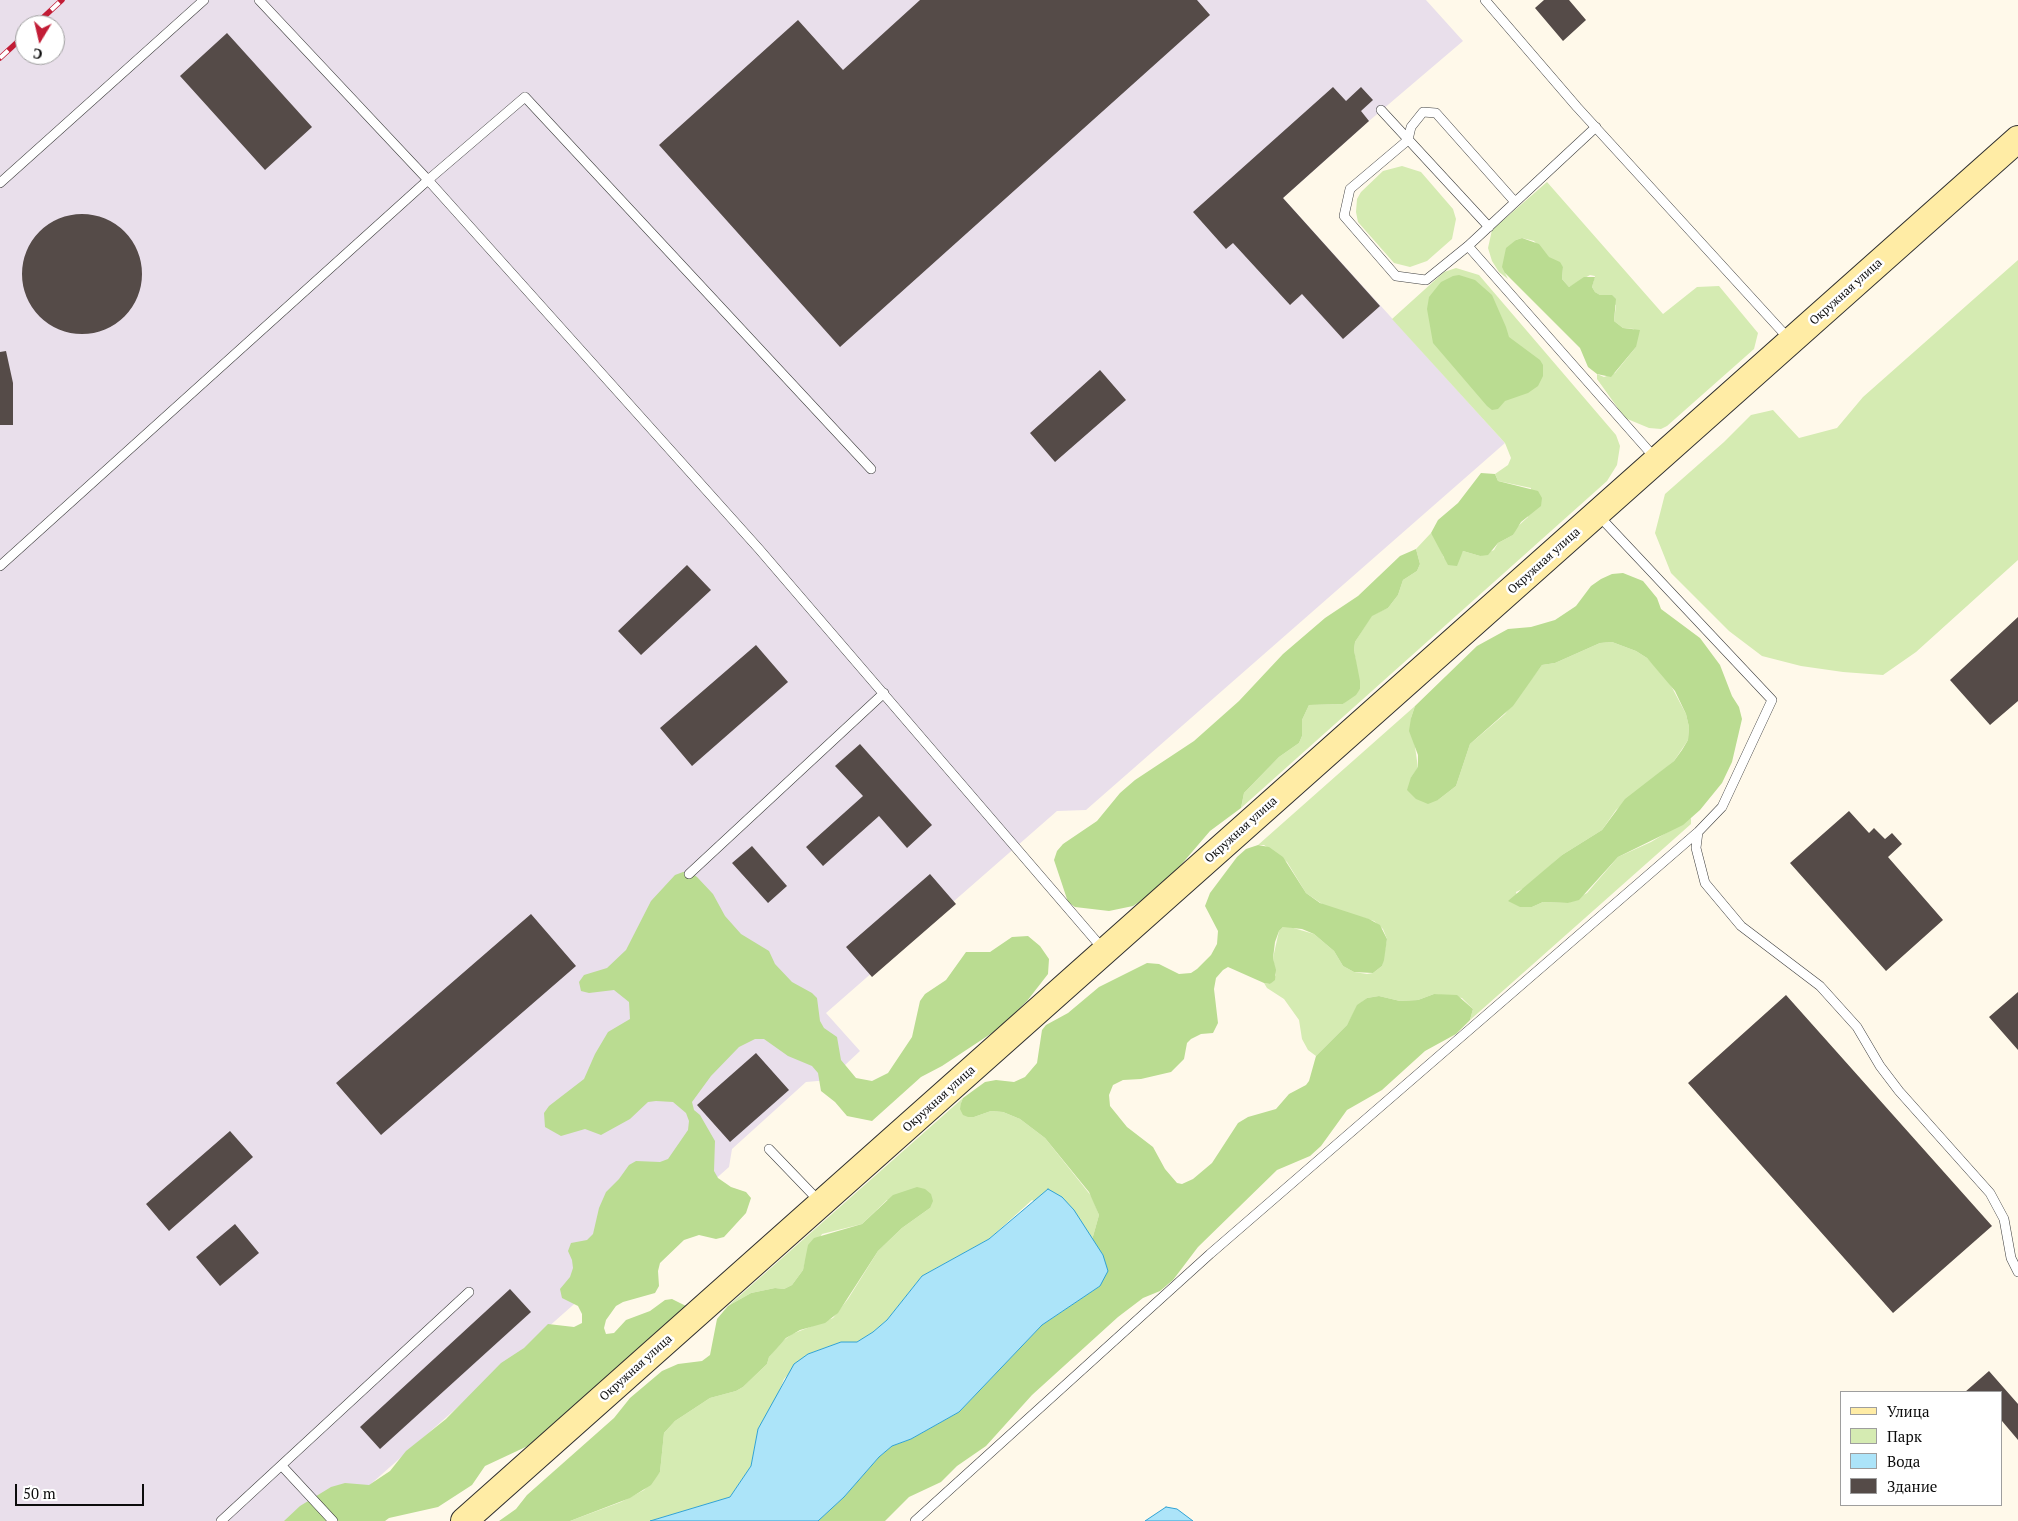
<!DOCTYPE html>
<meta charset="utf-8">
<style>
body{margin:0}
#map{position:relative;width:2018px;height:1521px;overflow:hidden;background:#fff9ea;font-family:"PT Serif",serif}
canvas{display:block}
.legend{position:absolute;left:1840px;top:1391px;width:162px;height:115px;box-sizing:border-box;background:#fff;border:1px solid #9e9e9e;margin:0;padding:6px 9px;list-style:none;font-size:15px;color:#0c0c0c}
.legend li{display:flex;align-items:center;gap:10px;height:25px}
.legend b{width:25px;border:1px solid #9e9e9e}
.north{position:absolute;left:15px;top:15px;width:50px;height:50px;box-sizing:border-box;background:#fff;border:1px solid #9e9e9e;border-radius:50%;rotate:189deg;font-size:14px;font-weight:700;line-height:20px;text-align:center;color:#0c0c0c}
.north::after{content:'';display:block;margin:auto;width:18px;height:22px;background:#c21d36;clip-path:polygon(50% 0,100% 100%,50% 72%,0 100%)}
.scale{position:absolute;left:15px;top:1484px;width:129px;height:22px;box-sizing:border-box;border:2px solid #0c0c0c;border-top:0;padding-left:6px;font-size:15px;line-height:18px;white-space:nowrap;color:#0c0c0c;-webkit-text-stroke:4px #fff;paint-order:stroke}
</style>
<div id="map">
<canvas width="2018" height="1521"></canvas>
<ul class="legend">
<li><b style="height:6px;background:#ffeca5"></b>Улица</li>
<li><b style="height:14px;background:#d5ebb2"></b>Парк</li>
<li><b style="height:14px;background:#ace4f9"></b>Вода</li>
<li><b style="height:14px;background:#554b48"></b>Здание</li>
</ul>
<div class="north">С</div>
<div class="scale">50 m</div>
</div>
<script>
const context = document.querySelector('canvas').getContext('2d');
context.lineJoin = 'round';
function paint(path, color) { context.fillStyle = color; context.fill(path, 'evenodd'); }
const poly = rows => new Path2D(rows.map(r => 'M' + r).join(''));
function trace(path, color, width, dash) { context.strokeStyle = color; context.lineWidth = width; context.lineCap = dash ? 'butt' : 'round'; context.setLineDash(dash || []); context.stroke(path); }
function write(font, color, halo, rows, align = 'center') {
  context.font = font + ' "PT Serif",serif'; context.lineWidth = 5; context.setLineDash([]); context.textBaseline = 'middle'; context.strokeStyle = halo; context.fillStyle = color; for (const [text, x, y, turn = 0] of rows) {
    context.save(); context.translate(x, y); context.rotate((+turn || 0) * Math.PI / 180); context.textAlign = isNaN(turn) ? turn : align; if (halo) context.strokeText(text, 0, 0); context.fillText(text, 0, 0); context.restore();
  }
}
const industrial = poly([
 [0,0,1426,0,1463,41,1369,121,1283,198,1505,443,1086,810,1057,811,826,1013,860,1051,829,1080,806,1082,732,1149,729,1167,329,1521,0,1521],
 [25,25,55,25,55,55,25,55]
]);
const green = poly([
 [1402,166,1421,172,1453,209,1456,219,1452,239,1427,261,1410,267,1394,263,1358,222,1356,212,1357,199,1361,192,1383,171],
 [1547,182,1663,314,1697,287,1719,286,1758,333,1754,349,1667,426,1661,429,1649,428,1625,418,1597,379,1597,374,1604,377,1615,373,1636,347,1634,329,1623,328,1614,321,1616,305,1595,292,1592,287,1595,276,1590,275,1569,287,1562,279,1563,267,1549,258,1534,241,1522,238,1516,240,1505,273,1508,279,1499,272,1492,261,1488,248,1492,230],
 [2018,260,2018,560,1916,652,1883,675,1843,672,1801,666,1762,656,1729,631,1671,573,1655,533,1665,494,1724,442,1751,415,1773,410,1799,438,1837,428,1863,397],
 [1456,268,1479,275,1616,435,1620,446,1617,465,1607,481,1241,808,1244,793,1279,757,1299,743,1302,736,1302,720,1309,705,1343,704,1360,689,1354,650,1355,642,1372,615,1388,608,1398,595,1403,580,1417,571,1420,564,1416,549,1431,533,1437,540,1444,558,1459,558,1463,551,1480,556,1494,550,1498,543,1513,535,1516,528,1528,517,1531,488,1498,481,1495,474,1508,465,1511,458,1505,443,1392,319,1444,272],
 [1612,642,1636,651,1647,658,1668,680,1686,714,1689,727,1688,740,1674,761,1616,810,1602,830,1562,855,1525,888,1516,892,1520,907,1532,907,1543,902,1568,903,1587,893,1618,857,1651,842,1691,818,1691,824,1470,1020,1473,1009,1462,998,1434,994,1418,1000,1400,1001,1379,996,1367,998,1358,1005,1347,1025,1316,1056,1308,1050,1302,1039,1299,1020,1284,999,1267,988,1264,983,1270,984,1276,975,1273,958,1279,931,1283,927,1290,927,1314,934,1334,951,1343,966,1354,972,1367,974,1373,973,1382,966,1387,939,1383,929,1374,921,1325,906,1306,893,1287,862,1264,845,1258,845,1415,706,1411,718,1418,768,1411,777,1438,800,1456,786,1470,744,1505,714,1542,665,1555,663,1600,643],
 [963,1098,961,1103,974,1117,991,1111,1003,1112,1020,1119,1045,1138,1092,1197,1099,1215,1092,1240,1083,1226,1032,1200,989,1239,922,1276,887,1320,873,1332,857,1342,841,1342,808,1354,784,1379,777,1397,758,1429,751,1466,730,1497,650,1521,570,1521,621,1502,644,1490,660,1472,664,1433,675,1421,710,1398,736,1391,743,1387,767,1364,769,1357,779,1344,792,1334,833,1318,848,1299,878,1251,902,1228,930,1208,887,1200,862,1224,822,1234,805,1262,803,1270,792,1285,784,1289,775,1288,751,1293,728,1306]
]);
const forest = poly([
 [1522,238,1539,244,1549,257,1560,262,1563,267,1562,279,1569,287,1584,277,1595,277,1592,287,1595,292,1600,295,1612,295,1616,299,1614,321,1623,328,1640,330,1636,347,1611,377,1597,374,1588,367,1580,348,1505,273,1502,267,1506,248,1516,240],
 [1459,275,1475,280,1492,295,1506,327,1509,337,1540,360,1543,365,1543,376,1538,386,1528,393,1505,401,1498,409,1492,410,1487,406,1433,343,1427,309,1429,297,1441,282,1453,276],
 [1481,473,1495,474,1498,481,1538,491,1542,498,1541,506,1521,522,1513,535,1498,543,1488,555,1480,556,1463,551,1457,566,1448,565,1431,533,1438,520,1458,503],
 [1416,549,1420,564,1417,571,1403,580,1398,595,1388,608,1372,616,1355,642,1354,650,1360,681,1360,689,1356,695,1343,704,1309,705,1302,720,1302,736,1299,743,1279,757,1244,793,1241,808,1210,831,1168,880,1154,892,1133,906,1109,911,1075,907,1068,902,1054,860,1057,851,1063,844,1097,821,1120,793,1135,780,1194,741,1239,701,1283,654,1325,618,1358,596,1400,556],
 [1623,573,1643,581,1657,598,1661,609,1700,638,1720,665,1732,696,1739,707,1742,719,1732,762,1722,783,1700,810,1683,825,1618,857,1579,900,1568,903,1543,902,1532,907,1520,907,1508,901,1562,855,1602,830,1625,799,1674,761,1682,750,1688,740,1689,727,1686,714,1675,691,1647,658,1636,651,1612,642,1600,643,1555,663,1542,665,1513,706,1470,744,1456,786,1438,800,1428,804,1416,799,1407,790,1411,777,1418,767,1418,755,1409,731,1411,718,1415,706,1477,646,1508,629,1531,627,1555,620,1576,606,1591,586,1601,579,1612,574],
 [1258,845,1269,847,1283,857,1306,893,1320,903,1369,919,1380,925,1387,939,1384,960,1382,966,1373,973,1354,972,1343,966,1334,951,1314,934,1302,929,1283,927,1279,931,1275,942,1273,958,1276,970,1275,980,1270,984,1264,983,1228,967,1223,970,1216,978,1214,989,1218,1023,1213,1033,1201,1034,1191,1039,1187,1043,1184,1059,1171,1072,1141,1079,1123,1080,1113,1085,1109,1095,1110,1106,1127,1127,1153,1147,1165,1169,1177,1183,1182,1184,1193,1179,1212,1163,1238,1123,1248,1117,1276,1109,1289,1094,1306,1085,1309,1081,1316,1056,1347,1025,1357,1005,1367,998,1379,996,1400,1001,1418,1000,1434,994,1457,995,1473,1009,1470,1020,1456,1034,1425,1051,1382,1090,1347,1110,1321,1146,1310,1156,1277,1170,1198,1247,1173,1280,1160,1291,1143,1298,1118,1317,1032,1395,986,1446,957,1466,941,1482,909,1497,885,1521,818,1521,844,1497,879,1457,892,1446,911,1439,959,1412,1042,1325,1100,1286,1103,1255,1092,1240,1099,1215,1089,1192,1045,1138,1020,1119,1003,1112,991,1111,974,1117,968,1117,963,1115,960,1109,961,1103,963,1098,985,1082,996,1080,1014,1082,1025,1077,1037,1063,1042,1030,1046,1025,1068,1013,1099,987,1147,963,1159,964,1179,974,1191,973,1197,969,1211,955,1217,944,1218,931,1205,906,1210,893,1237,857,1246,849],
 [683,872,690,872,697,877,713,894,725,916,741,934,769,951,775,964,792,982,812,993,817,998,820,1021,824,1028,837,1037,841,1060,856,1078,872,1081,888,1073,912,1037,920,1001,925,994,946,980,966,952,990,952,1012,937,1028,936,1040,946,1049,959,1048,974,1027,1001,998,1029,942,1066,921,1077,872,1121,847,1116,835,1102,821,1091,818,1073,812,1066,788,1056,764,1039,755,1039,739,1047,711,1076,692,1102,694,1110,700,1115,715,1141,714,1171,718,1178,731,1187,746,1192,751,1198,746,1213,724,1237,716,1239,699,1235,684,1240,660,1263,658,1271,659,1286,655,1293,623,1302,616,1306,606,1320,604,1328,606,1334,614,1333,626,1320,650,1311,665,1300,672,1299,686,1306,532,1444,485,1466,472,1485,438,1507,389,1518,385,1521,284,1521,300,1506,331,1487,345,1483,369,1485,390,1471,406,1451,446,1419,501,1363,524,1348,548,1324,574,1327,582,1323,582,1314,578,1306,562,1298,560,1289,570,1277,573,1268,572,1260,568,1251,571,1243,587,1240,593,1234,599,1208,606,1192,619,1179,629,1165,636,1161,660,1162,668,1159,688,1130,689,1121,686,1113,673,1102,656,1101,648,1102,630,1119,601,1135,585,1129,561,1136,545,1127,544,1113,549,1106,584,1079,595,1054,608,1032,630,1019,629,1002,614,990,589,993,581,991,579,982,584,975,607,968,626,950,651,901,675,875],
 [917,1187,925,1189,931,1194,933,1201,930,1208,902,1228,878,1251,838,1313,825,1323,800,1330,786,1338,769,1357,767,1364,743,1387,736,1391,710,1398,675,1421,664,1433,660,1472,651,1485,630,1498,570,1521,499,1521,516,1509,527,1495,614,1418,630,1398,662,1371,678,1364,702,1361,710,1355,717,1319,728,1306,751,1293,775,1288,784,1289,792,1285,803,1270,808,1245,814,1238,862,1224,893,1195]
]);
const water = poly([
 [1048,1189,1062,1197,1074,1210,1103,1255,1108,1271,1100,1286,1042,1325,959,1412,911,1439,892,1446,879,1457,844,1497,818,1521,650,1521,730,1497,751,1466,758,1429,794,1364,808,1354,841,1342,857,1342,873,1332,887,1320,922,1276,989,1239,1048,1189],
 [1166,1507,1177,1509,1193,1521,1145,1521,1166,1507]
]);
const building = poly([
 [920,0,1197,0,1210,15,840,347,659,145,798,20,843,70],
 [1544,0,1569,0,1586,20,1563,41,1535,8],
 [227,33,312,127,265,170,180,76],
 [1333,87,1346,101,1361,87,1373,100,1361,111,1369,121,1283,198,1380,306,1343,339,1302,294,1290,305,1233,243,1226,249,1193,212],
 '22 274a60 60 0 1 1 120 0a60 60 0 1 1-120 0Z',
 [6,351,13,383,13,425,0,425,0,352],
 [1100,370,1126,400,1055,462,1030,433],
 [687,565,711,590,641,655,618,631],
 [2018,617,2018,701,1990,725,1950,680],
 [756,645,788,682,692,766,660,728],
 [860,744,932,825,907,848,879,816,823,866,806,847,863,796,835,766],
 [1849,811,1869,833,1874,828,1885,839,1892,833,1902,844,1888,857,1943,920,1886,971,1790,863],
 [752,846,787,886,768,903,732,863],
 [930,874,956,904,872,977,846,947],
 [531,914,576,966,381,1135,336,1083],
 [2018,992,2018,1050,1989,1017],
 [1786,995,1992,1226,1893,1313,1688,1083],
 [756,1053,789,1090,730,1142,697,1105],
 [230,1131,253,1157,169,1231,146,1204],
 [235,1224,259,1253,220,1286,196,1257],
 [510,1289,531,1312,380,1449,360,1427],
 [1989,1371,2018,1404,2018,1440,2002,1421,2002,1392,1965,1392]
]);
const service = poly([
 [259,0,428,180,759,549,1103,949],
 [1485,0,1577,107,1789,339],
 [1381,110,1489,227],
 [0,183,204,0],
 [1515,202,1436,113,1423,112,1411,127,1408,140,1350,189,1344,216,1396,276,1426,280,1468,246,1596,127],
 [1468,246,1655,458],
 [0,566,428,180,525,97,871,469],
 [1698,832,1696,848,1705,883,1741,926,1820,986,1857,1027,1880,1066,1899,1091,1990,1193,2004,1219,2011,1258,2018,1272],
 [689,874,884,693],
 [769,1149,819,1201],
 [282,1466,333,1521],
 [221,1521,469,1292],
 [915,1521,1210,1254,1698,832,1722,807,1772,700,1599,516]
]);
const secondary = poly([
 [464,1521,2018,139]
]);
const rail = poly([
 [35,25,62,0],
 [0,58,25,35]
]);
const streetNames = [
 ["Окружная улица",1846,292,-42],
 ["Окружная улица",1544,561,-42],
 ["Окружная улица",1241,830,-42],
 ["Окружная улица",939,1099,-42],
 ["Окружная улица",636,1368,-42]
];
paint(industrial, '#e9dfeb');
paint(green, '#d5ebb2');
paint(forest, '#badc91');
paint(water, '#ace4f9');
trace(water, '#30a2d4', 1);
paint(building, '#554b48');
trace(service, '#3f3f3f', 10);
trace(secondary, '#2e2e2e', 28);
trace(service, '#fff', 9);
trace(secondary, '#ffeca5', 26);
trace(rail, '#c21d36', 5.5);
trace(rail, '#fff', 4, [11]);
write('12px', '#0c0c0c', '#fff', streetNames);
</script>
